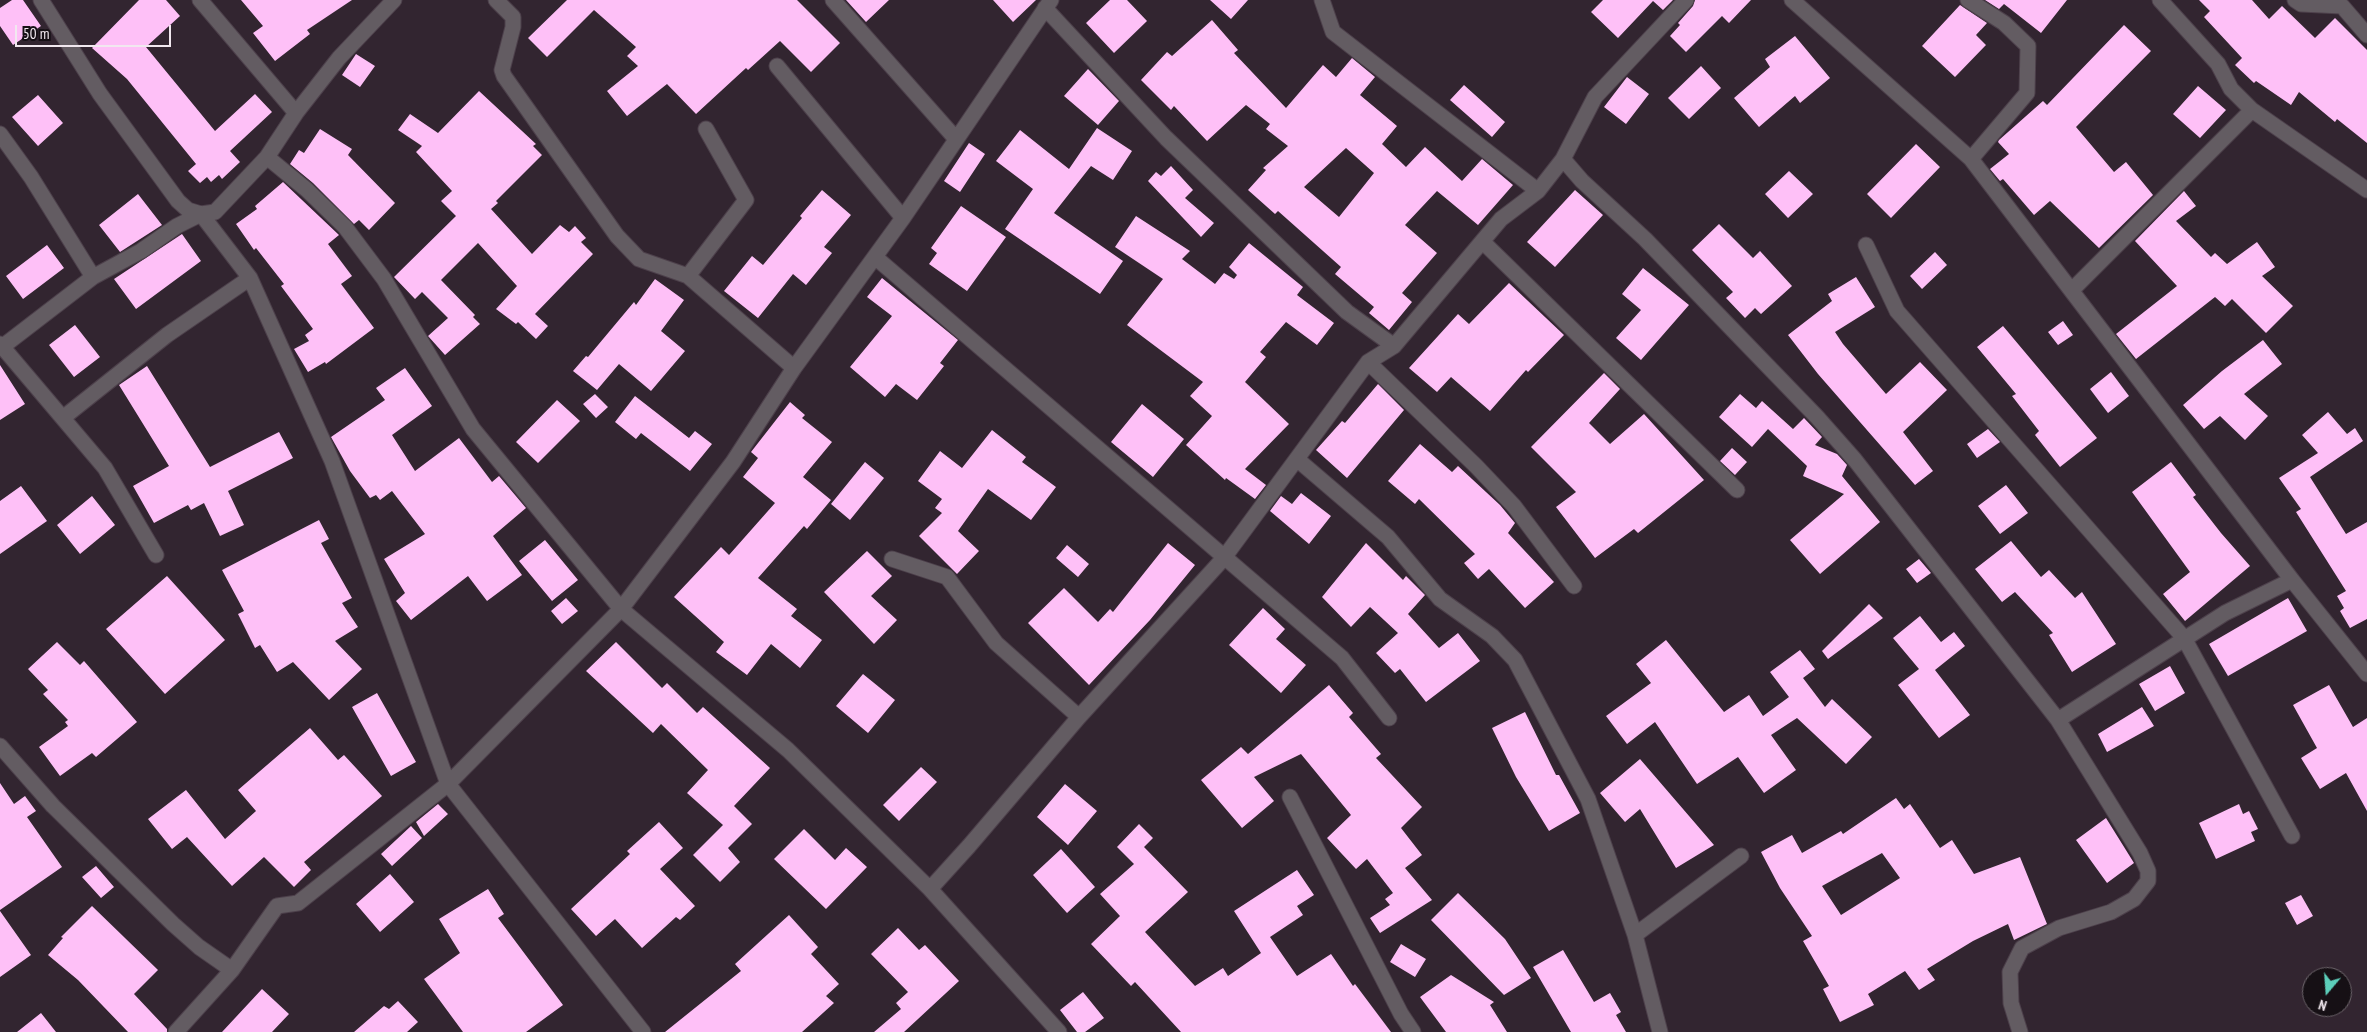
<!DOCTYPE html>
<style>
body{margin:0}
#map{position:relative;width:2367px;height:1032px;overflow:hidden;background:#322530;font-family:"PT Sans Narrow",sans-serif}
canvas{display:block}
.north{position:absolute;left:2302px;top:967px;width:50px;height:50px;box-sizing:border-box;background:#161015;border:1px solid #6e666c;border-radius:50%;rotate:198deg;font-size:14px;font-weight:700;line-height:20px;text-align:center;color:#f1e8ef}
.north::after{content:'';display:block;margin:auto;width:18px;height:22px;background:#5cceba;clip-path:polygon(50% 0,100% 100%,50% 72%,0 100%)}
.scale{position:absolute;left:15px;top:25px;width:156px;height:22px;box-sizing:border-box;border:2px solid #f1e8ef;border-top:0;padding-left:6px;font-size:15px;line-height:18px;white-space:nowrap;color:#f1e8ef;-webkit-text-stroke:4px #161015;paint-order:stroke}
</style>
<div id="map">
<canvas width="2367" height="1032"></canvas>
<div class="north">N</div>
<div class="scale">50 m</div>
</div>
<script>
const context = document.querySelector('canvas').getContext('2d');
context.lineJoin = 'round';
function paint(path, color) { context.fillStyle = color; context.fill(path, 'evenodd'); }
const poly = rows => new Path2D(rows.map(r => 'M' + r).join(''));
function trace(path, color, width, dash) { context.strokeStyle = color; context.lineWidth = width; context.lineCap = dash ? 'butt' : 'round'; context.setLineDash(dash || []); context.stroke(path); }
const building = poly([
 [12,0,23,0,41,26,13,45,0,26,0,8],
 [139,0,166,0,180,16,146,47,215,131,255,94,272,112,230,151,240,162,222,179,219,175,211,182,207,177,200,183,188,171,196,164,127,79,92,48],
 [241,0,352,0,307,30,310,34,275,61,253,33,263,26],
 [567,0,797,0,840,43,811,72,780,41,748,70,746,68,696,114,667,84,627,116,607,91,638,66,627,56,636,47,594,10,547,57,528,38],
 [846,0,889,0,866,22],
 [993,0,1036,0,1013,22],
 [1110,0,1127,0,1147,21,1114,53,1086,23],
 [1210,0,1248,0,1231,19],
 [1603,0,1673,0,1663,10,1653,1,1618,38,1591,12],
 [1695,0,1751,0,1729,23,1722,16,1686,52,1670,36,1680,25,1678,23,1693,6],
 [1985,0,2067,0,2041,33,2004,4,1999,9],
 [2199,0,2252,0,2269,19,2282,6,2315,38,2335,18,2367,50,2367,143,2337,119,2335,122,2299,92,2291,105,2256,81,2254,83,2235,65,2242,58,2204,17,2210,11],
 [1960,5,1987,23,1976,35,1986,45,1955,77,1922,46],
 [1212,20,1238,50,1234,53,1286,108,1323,65,1336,77,1352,58,1375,77,1360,95,1397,126,1382,144,1406,167,1425,147,1462,181,1482,159,1513,185,1478,225,1437,191,1405,225,1437,253,1402,293,1412,302,1389,330,1369,313,1374,307,1335,274,1341,267,1278,211,1275,214,1248,190,1266,170,1263,168,1288,146,1266,129,1270,124,1246,105,1207,141,1174,106,1171,110,1141,80,1167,52,1172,56],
 [1346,148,1374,173,1339,217,1304,187],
 [2124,25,2151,51,2076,127,2114,172,2126,162,2153,195,2099,248,2050,201,2034,215,2003,179,2000,181,1990,169,2009,154,1998,142,1999,140,2043,101,2047,105],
 [1795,36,1830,78,1800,103,1795,96,1759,127,1734,98,1770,67,1765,59],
 [356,54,375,66,360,87,342,75],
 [1701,66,1721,88,1689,119,1668,98],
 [1088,69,1119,101,1098,125,1064,96],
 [1627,77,1649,94,1626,124,1604,107],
 [1464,85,1505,122,1492,137,1450,100],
 [2198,86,2226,110,2200,138,2173,114],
 [479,91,536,144,533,146,542,155,496,201,498,203,491,209,532,254,560,225,569,232,575,226,586,238,581,242,593,254,535,314,548,326,536,339,518,322,516,324,496,309,517,286,478,243,441,280,475,315,473,317,480,324,445,355,428,336,448,318,422,292,415,299,394,277,456,216,441,201,452,191,416,152,422,146,398,130,410,114,438,133],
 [38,95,63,123,38,146,12,117],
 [1097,128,1132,151,1113,180,1091,166,1054,213,1123,261,1100,294,1005,229,1033,189,996,161,1020,130,1069,169],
 [320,129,352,149,348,155,395,203,369,230,359,220,354,224,313,183,290,164,299,150,304,153],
 [969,143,985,154,960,192,944,181],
 [1916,144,1940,167,1891,218,1867,194],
 [1171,166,1193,190,1185,198,1214,223,1201,237,1148,181,1156,172,1161,176],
 [1789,171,1813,194,1788,218,1765,194],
 [283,182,339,235,328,244,352,276,341,284,374,328,326,364,325,362,308,372,294,349,309,341,305,335,313,329,281,286,284,284,256,248,254,250,236,224,257,209,255,206],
 [822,190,851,215,824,247,832,253,806,285,793,274,758,318,724,291,752,256,763,265,802,218,800,216],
 [1575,190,1603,215,1555,267,1527,242],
 [2184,191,2196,206,2176,221,2211,257,2215,253,2227,264,2257,242,2275,267,2262,276,2293,306,2266,333,2232,299,2225,306,2215,297,2136,359,2116,334,2177,286,2135,241],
 [138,194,162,225,120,252,99,225],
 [961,206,1006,237,967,291,929,264,937,253,931,248],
 [1136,216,1190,251,1182,259,1215,284,1224,273,1234,279,1237,275,1229,267,1249,243,1303,287,1297,295,1334,323,1317,345,1286,322,1260,352,1266,357,1245,382,1289,424,1245,469,1266,485,1255,499,1226,478,1225,480,1186,445,1212,416,1190,396,1203,382,1127,325,1163,279,1115,247],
 [1719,224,1753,258,1760,251,1792,286,1761,314,1755,308,1745,318,1726,298,1733,292,1692,250],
 [182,234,201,261,136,309,114,279],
 [47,245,64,268,23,299,6,276],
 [1935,252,1947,265,1922,289,1910,276],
 [1643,268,1689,305,1641,360,1616,338,1641,310,1622,294],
 [1856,277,1875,307,1835,332,1843,344,1886,394,1920,362,1947,390,1903,432,1933,471,1915,485,1818,374,1788,335,1832,301,1828,294],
 [882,278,958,340,940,363,944,366,917,400,896,384,885,397,850,367,892,316,867,297],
 [655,279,684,300,661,331,685,351,651,391,619,364,597,390,573,371,586,356,588,357,634,302,636,305],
 [1509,283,1564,335,1528,372,1526,370,1490,411,1451,377,1437,392,1409,368,1458,314,1469,324],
 [2063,321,2073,335,2058,345,2048,332],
 [75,325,100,357,74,377,49,345],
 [2003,326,2097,438,2060,467,2035,435,2039,431,2012,396,2016,394,1977,347],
 [2263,340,2282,364,2244,394,2268,416,2245,440,2220,416,2204,429,2183,405,2222,371],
 [0,365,25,404,0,420],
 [147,366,210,467,279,432,293,458,228,491,244,525,220,536,204,503,191,510,188,505,154,523,133,486,169,466,119,385],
 [405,368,432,406,392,435,415,471,459,438,492,482,499,476,526,508,493,536,522,575,487,601,468,576,411,620,396,601,405,593,384,559,425,534,392,491,380,500,376,495,370,498,350,471,331,437,385,400,376,388],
 [2111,372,2129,396,2108,413,2090,389],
 [1604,373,1620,389,1589,423,1610,444,1644,414,1704,480,1638,533,1634,529,1595,558,1556,507,1576,492,1531,447],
 [1378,384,1404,410,1347,478,1316,450,1342,421,1345,423],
 [595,394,608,407,596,418,583,404],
 [1740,394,1756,408,1762,401,1793,429,1804,418,1822,437,1815,445,1837,454,1847,465,1842,476,1880,522,1820,574,1790,540,1844,494,1803,476,1807,466,1768,429,1752,447,1719,417],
 [635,396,689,438,695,431,712,444,690,471,641,433,636,439,615,422],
 [557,400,580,421,538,463,516,442],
 [790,402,805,415,802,418,832,442,803,477,831,500,807,529,804,526,758,578,797,609,791,616,822,640,800,668,771,644,747,675,716,652,724,642,674,597,721,547,729,555,775,503,743,477,758,458,751,452],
 [1142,404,1184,439,1153,477,1111,442],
 [2328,412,2347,434,2355,428,2363,441,2310,477,2346,534,2367,522,2367,619,2350,628,2340,611,2344,608,2337,596,2346,591,2296,512,2301,509,2279,478,2318,453,2302,435],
 [1988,429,2000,442,1977,458,1967,444],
 [992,430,1026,457,1022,462,1056,487,1031,520,988,489,958,531,979,551,957,574,919,536,942,513,935,508,942,499,918,481,940,451,962,468],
 [1420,444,1452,472,1458,466,1500,505,1515,523,1508,533,1554,582,1525,608,1489,569,1478,579,1464,563,1475,554,1419,499,1415,504,1388,481],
 [1732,448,1747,462,1735,475,1720,461],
 [865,462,884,478,850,520,831,504],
 [2171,462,2196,495,2193,497,2221,533,2250,566,2185,621,2163,594,2190,572,2132,492],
 [2006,485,2028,513,2000,534,1978,506],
 [21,486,47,521,0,554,0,501],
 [1301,493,1331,516,1309,544,1270,511,1281,496,1292,504],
 [92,496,115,525,80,554,57,525],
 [319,520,329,539,321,543,352,598,342,603,358,627,335,641,362,669,329,700,293,662,277,672,260,645,255,648,238,614,244,611,222,570],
 [545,540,578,580,552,601,519,561],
 [2011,541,2041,577,2049,570,2075,598,2082,592,2116,644,2072,672,2049,635,2053,633,2015,592,2002,602,1975,569],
 [1168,543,1195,565,1150,620,1089,685,1028,623,1064,588,1098,622,1110,609,1113,612],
 [1366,543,1403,580,1406,576,1425,595,1408,614,1439,648,1458,633,1480,661,1426,702,1400,669,1395,673,1376,653,1398,633,1370,607,1351,627,1322,597],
 [1067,545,1089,564,1078,577,1056,558],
 [867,551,892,576,871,596,897,620,874,644,824,592],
 [1919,559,1931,573,1917,583,1906,569],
 [167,576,225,640,165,694,106,629],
 [566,598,578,611,562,624,551,611],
 [2288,598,2307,631,2228,676,2209,644],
 [1869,604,1883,618,1828,659,1822,651],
 [1263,608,1285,629,1276,639,1306,665,1281,693,1229,645],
 [1920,616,1941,642,1954,632,1965,646,1935,670,1970,715,1939,738,1898,685,1919,669,1893,638],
 [1666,640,1724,712,1749,695,1763,716,1789,697,1770,672,1800,650,1815,669,1803,678,1825,707,1832,699,1872,737,1846,764,1797,718,1771,735,1796,770,1764,793,1738,757,1697,784,1655,722,1627,744,1606,716,1651,683,1636,664],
 [57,642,80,665,84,661,137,722,96,757,92,753,60,776,39,747,68,726,65,722,68,720,43,694,48,690,28,669],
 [616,642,662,688,667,683,697,713,703,707,770,768,734,806,752,824,728,848,740,862,720,882,693,855,723,825,687,793,708,770,661,724,653,733,586,671],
 [2170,666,2185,693,2155,711,2139,684],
 [863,674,895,700,868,733,836,706],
 [1329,685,1353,713,1349,717,1381,754,1376,758,1422,807,1401,828,1422,855,1405,868,1432,900,1380,933,1370,918,1390,905,1385,899,1393,893,1367,859,1356,869,1327,838,1351,815,1301,754,1254,777,1274,801,1242,828,1201,780,1241,747,1248,754],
 [2329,685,2353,727,2367,718,2367,811,2346,773,2320,789,2301,758,2317,748,2293,705],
 [377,693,416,762,391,776,352,707],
 [2142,707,2154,726,2107,752,2098,734],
 [1525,712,1556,775,1559,775,1580,813,1549,831,1516,777,1492,728],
 [310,728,338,760,344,755,382,796,304,862,311,870,294,887,264,857,232,886,187,837,172,849,148,819,186,790,225,839,256,811,238,790],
 [1640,759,1714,845,1676,868,1640,809,1625,822,1600,793],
 [921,767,937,782,899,821,883,805],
 [0,783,14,804,25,796,36,811,27,817,62,867,0,910],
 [1065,784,1097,811,1068,845,1037,817],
 [1896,798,1904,809,1910,804,1940,848,1952,840,1974,874,2020,857,2047,924,2014,940,2008,924,1973,941,1927,969,1935,980,1919,990,1905,971,1868,994,1874,1005,1840,1022,1823,989,1829,986,1803,941,1812,936,1780,888,1761,852,1792,835,1802,853,1841,831,1843,834],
 [1882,853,1900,878,1841,915,1822,886],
 [438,804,448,814,424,836,416,822],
 [2239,804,2243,814,2249,811,2258,829,2251,832,2255,841,2216,859,2199,823],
 [2106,818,2134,863,2107,883,2076,840],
 [659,822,683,848,660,869,695,906,680,920,676,917,642,948,615,919,596,936,571,909,630,854,627,851],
 [1139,824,1153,838,1144,847,1188,892,1145,932,1195,986,1223,968,1228,976,1261,953,1234,911,1297,870,1314,895,1297,906,1303,915,1270,937,1297,976,1331,954,1353,986,1355,984,1391,1032,1181,1032,1135,982,1131,986,1091,944,1120,916,1100,894,1134,864,1117,847],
 [411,826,422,838,392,866,381,854],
 [804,829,835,860,846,848,867,867,826,909,774,859],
 [1061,849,1095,887,1067,913,1033,875],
 [96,866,114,887,101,898,82,877],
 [390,874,414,902,380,932,356,904],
 [488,889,504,914,498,918,563,1005,526,1032,463,1032,424,979,460,953,439,919],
 [1458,893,1505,939,1531,978,1504,995,1431,920],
 [2301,895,2313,916,2297,925,2285,903],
 [92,906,158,970,134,994,167,1029,167,1032,128,1032,78,980,48,955,63,938,61,937],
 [0,911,31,955,0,977],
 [789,915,818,947,811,954,839,984,826,996,834,1003,802,1032,665,1032,741,971,735,964],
 [898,928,919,950,925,945,959,981,904,1032,874,1032,901,1009,896,1003,908,992,871,954],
 [1401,944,1426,959,1415,977,1390,962],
 [1563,950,1594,1002,1610,993,1621,1012,1616,1015,1626,1032,1571,1032,1533,967],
 [1451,975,1494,1002,1490,1005,1507,1032,1446,1032,1420,997],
 [262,989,289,1014,272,1032,222,1032],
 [1083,992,1104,1018,1085,1032,1077,1032,1060,1010],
 [398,1001,418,1022,407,1032,354,1032,384,1006,389,1009],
 [41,1013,56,1032,17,1032]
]);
const minor = poly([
 [41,0,100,94,178,201,188,210,201,214],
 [200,0,296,113],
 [394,0,339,58,296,113,267,157,215,212,201,214,250,278,332,461,448,784,643,1032],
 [496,0,513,17,513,27,502,70,504,76,617,236,639,259,688,276,794,368],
 [833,0,956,139],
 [1322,0,1333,32,1538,191],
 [1792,0,1971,159],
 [1968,0,2004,23,2028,46,2027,93,1971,159,2292,580,2225,613,2058,720],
 [2295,0,2301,4,2342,6,2367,35],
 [1045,8,1166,138,1347,312,1394,346],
 [777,66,903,218],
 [2252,110,2367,190],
 [0,134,31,177,93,277,141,251,177,226,201,214],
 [267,157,307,190,345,227,384,279,473,429,621,609,788,750,930,889,1059,1032],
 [1563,159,1582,181,1645,239,1817,417,1855,460,2058,720,2140,853,2148,871,2148,881,2134,899,2111,912,2059,928,2022,948,2010,972,2011,1003,2020,1032],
 [1483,242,1737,490],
 [1866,245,1897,311,2184,638,2292,836],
 [875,257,1342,658,1389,718],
 [688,276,746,200,706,129],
 [2072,290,2252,110,2231,89,2218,64,2160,0],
 [0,344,105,468,156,555],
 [2,347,93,277],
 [1368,362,1476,466,1514,506,1574,586],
 [64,417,167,335,250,278],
 [1298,460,1388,537,1440,599,1492,636,1515,660,1588,799,1635,935,1660,1032],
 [892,559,947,577,996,643,1079,717],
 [2292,580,2367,674],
 [0,746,53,806,173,924,199,947,232,970],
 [1290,797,1401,1014,1413,1032],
 [930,889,969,846,1079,717,1223,559,1368,362,1394,346,1501,219,1538,191,1563,159,1595,97,1686,0],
 [1635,935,1741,856],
 [176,1032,232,970,277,906,298,903,448,784,621,609,733,462,794,368,903,218,1051,0]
]);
paint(building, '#fec0f7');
trace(minor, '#4d404b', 17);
trace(minor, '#635c62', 15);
</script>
